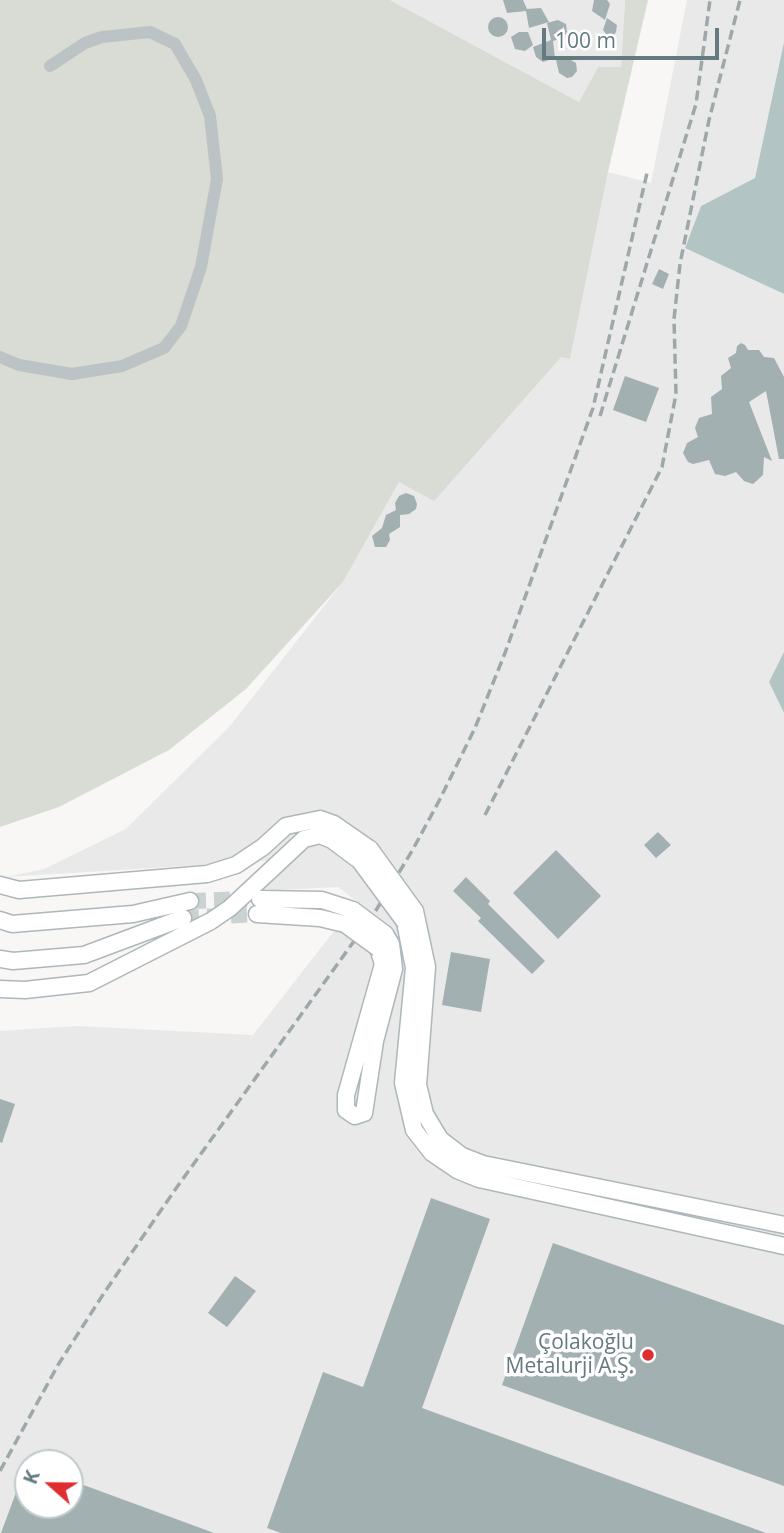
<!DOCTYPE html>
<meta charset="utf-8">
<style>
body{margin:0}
#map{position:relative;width:784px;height:1533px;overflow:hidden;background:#f8f7f5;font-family:"Open Sans",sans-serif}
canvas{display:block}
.north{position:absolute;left:14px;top:1449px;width:70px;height:70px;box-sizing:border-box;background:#fff;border:2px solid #c1cacc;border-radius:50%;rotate:291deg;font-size:19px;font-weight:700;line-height:28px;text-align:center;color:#637a7f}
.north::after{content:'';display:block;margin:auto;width:24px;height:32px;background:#df2e2f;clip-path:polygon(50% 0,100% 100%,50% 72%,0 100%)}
.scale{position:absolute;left:542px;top:28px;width:177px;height:32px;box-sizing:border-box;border:4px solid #637a7f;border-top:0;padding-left:9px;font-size:21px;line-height:24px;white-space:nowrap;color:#637a7f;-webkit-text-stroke:5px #fff;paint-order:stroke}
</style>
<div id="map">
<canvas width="784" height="1533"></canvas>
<div class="north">K</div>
<div class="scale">100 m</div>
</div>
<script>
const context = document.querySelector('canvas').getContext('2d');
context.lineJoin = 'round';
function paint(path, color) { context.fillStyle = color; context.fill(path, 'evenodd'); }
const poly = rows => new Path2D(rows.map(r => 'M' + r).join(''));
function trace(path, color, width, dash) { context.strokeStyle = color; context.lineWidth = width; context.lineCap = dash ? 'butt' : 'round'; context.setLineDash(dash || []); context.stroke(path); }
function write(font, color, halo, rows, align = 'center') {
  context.font = font + ' "Open Sans",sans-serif'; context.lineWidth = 7; context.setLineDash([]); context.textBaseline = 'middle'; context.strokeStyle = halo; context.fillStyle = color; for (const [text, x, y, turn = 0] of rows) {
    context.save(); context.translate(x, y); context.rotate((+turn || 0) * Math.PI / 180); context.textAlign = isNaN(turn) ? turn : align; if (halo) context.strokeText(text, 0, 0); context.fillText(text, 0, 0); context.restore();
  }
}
const built = poly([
 [390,0,625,0,621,67,598,67,579,102],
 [687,0,784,0,784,42,755,178,701,206,685,248,784,294,784,652,769,682,784,713,784,1533,0,1533,0,1031,77,1026,253,1035,338,926,368,948,384,923,338,887,258,891,266,861,6,877,44,869,126,829,230,726,343,582,399,482,561,357,570,359,608,172,651,183],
 [28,1463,70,1463,70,1505,28,1505]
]);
const green = poly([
 [0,0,390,0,579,102,598,67,621,67,625,0,648,0,608,172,570,359,561,357,434,501,399,482,343,582,246,689,169,750,59,807,0,827]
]);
const water = poly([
 [784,42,784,294,685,248,701,206,755,178],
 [784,652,784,713,769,682]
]);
const building = poly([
 [503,0,523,0,527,9,541,8,549,22,529,28,526,11,507,13],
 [594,0,607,0,610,4,605,20,592,11],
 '488 27a10 10 0 1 1 20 0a10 10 0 1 1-20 0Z',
 [607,18,617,25,616,32,614,35,607,35,603,30],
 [558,20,566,24,567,32,563,38,553,41,555,58,543,62,536,57,533,47,551,40,547,23],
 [519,32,528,32,533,45,525,51,515,49,511,37],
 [569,59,576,63,577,71,572,77,567,78,559,73,556,60],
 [659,269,669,274,663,289,652,284],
 [741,343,745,345,748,350,759,350,764,357,774,358,784,377,784,459,779,459,766,391,749,402,772,461,764,457,763,475,753,484,744,481,736,472,725,476,715,474,709,460,693,464,688,462,683,453,687,443,698,437,695,428,699,418,712,414,711,397,722,389,721,376,731,368,728,358,736,353,737,346],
 [625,376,659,388,646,422,613,410],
 [406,493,414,496,417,504,416,509,409,514,400,515,400,527,389,534,390,540,386,547,375,547,372,536,382,528,386,515,396,510,395,503,399,496],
 [658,832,671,845,656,858,644,845],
 [556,850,601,896,558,939,513,893],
 [466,877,490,901,488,904,545,961,532,974,478,921,481,918,453,891],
 [451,952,490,959,481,1012,442,1005],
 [0,1099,15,1104,2,1143,0,1142],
 [431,1198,490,1219,422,1408,766,1533,281,1533,267,1528,323,1372,363,1387],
 [553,1243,784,1325,784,1486,502,1385],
 [235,1276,256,1291,227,1327,208,1313],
 [27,1463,28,1505,70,1505,70,1480,214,1533,1,1533]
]);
const secondaryTunnel = poly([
 [190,901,247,899],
 [183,918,257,914]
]);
const minor = poly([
 [0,357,19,365,72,374,122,366,164,348,181,326,201,267,217,179,210,116,196,80,175,44,150,32,102,37,85,43,50,66]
]);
const secondary = poly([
 [0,885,19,890,207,874,236,865,263,847,286,826,320,819,334,824,370,849],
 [260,899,322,900,353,910],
 [415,911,427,967,418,1085,425,1114,440,1139,462,1156,483,1164,784,1225],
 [257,914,320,918,345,924],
 [0,920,12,924,133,914,190,901],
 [405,922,414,968,403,1083,414,1130,432,1153,457,1170,479,1179,784,1246],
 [378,948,383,964,346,1095,346,1110,355,1116,364,1113,375,1041,394,969,391,944,385,934],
 [0,959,13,961,84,955,183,918],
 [0,989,25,990,89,983,211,921,230,908,304,839,320,835,332,840,360,861]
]);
const rail = poly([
 [600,416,696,104,710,0],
 [485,815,662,467,676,394,674,319,680,264,709,120,740,0],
 [0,1471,58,1365,104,1293,177,1187,375,912,412,851,439,801,475,728,505,653,593,408,647,173]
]);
const secondaryBridge = poly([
 [370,849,415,911],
 [360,861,405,922],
 [353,910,385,934],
 [345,924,378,948]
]);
const markers = [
 [648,1355,7,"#df2e2f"]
];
const poiNames = [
 ["Çolakoğlu",634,1343],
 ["Metalurji A.Ş.",634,1367]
];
paint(built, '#e8e9e8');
paint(green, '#d9dcd4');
paint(water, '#b3c4c5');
paint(building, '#a3b0b2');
trace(secondaryTunnel, '#cbd2d2', 16, [16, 8]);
trace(secondary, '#aeb7ba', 19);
trace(minor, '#bcc3c5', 12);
trace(secondary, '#fff', 16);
trace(rail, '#9ea8ab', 3.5, [10, 5]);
trace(secondaryBridge, '#aeb7ba', 19, []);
trace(secondaryBridge, '#fff', 16);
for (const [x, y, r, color] of markers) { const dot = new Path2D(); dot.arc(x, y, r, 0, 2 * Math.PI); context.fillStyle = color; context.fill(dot); trace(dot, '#fff', 2.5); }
write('21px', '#637a7f', '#fff', poiNames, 'right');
</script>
